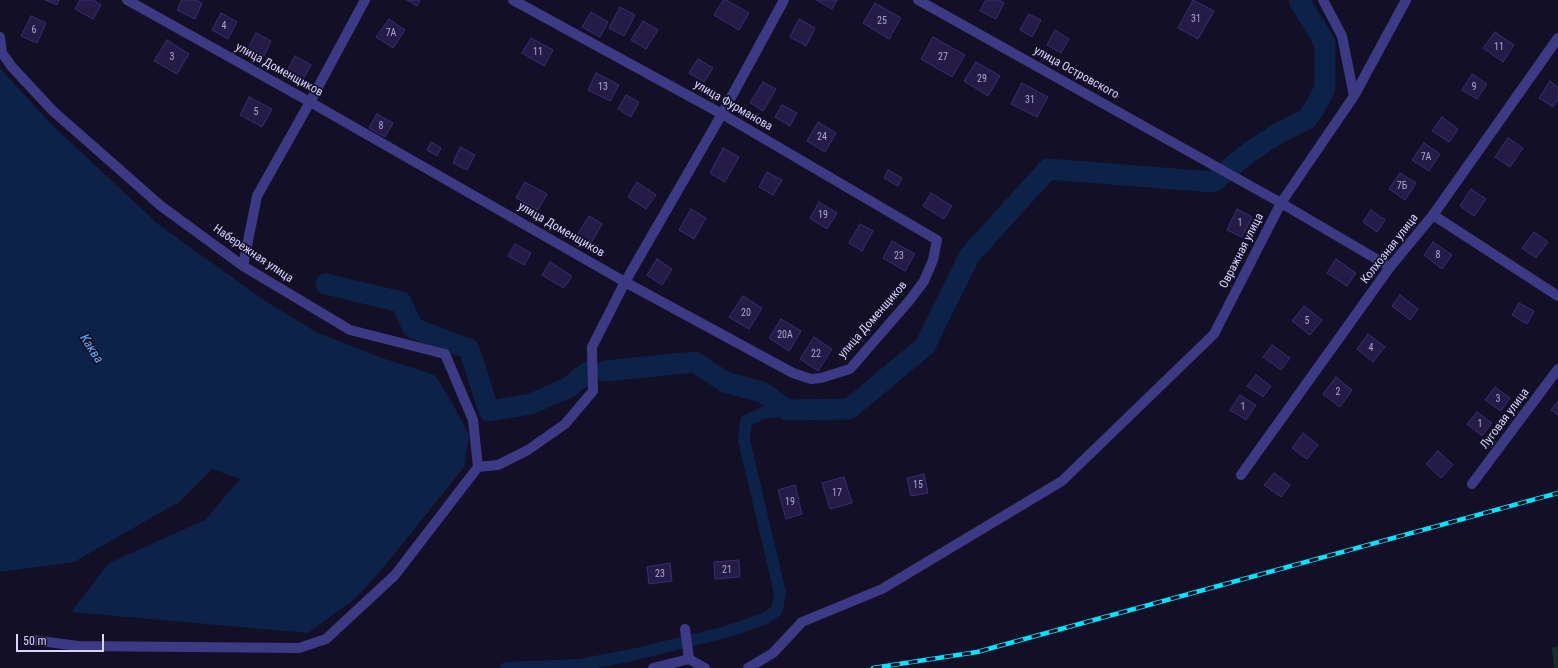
<!DOCTYPE html>
<meta charset="utf-8">
<style>
body{margin:0}
#map{position:relative;width:1558px;height:668px;overflow:hidden;background:#130f26;font-family:"Roboto Condensed",sans-serif}
canvas{display:block}
.scale{position:absolute;left:16px;top:634px;width:88px;height:18px;box-sizing:border-box;border:2px solid #d9d4ff;border-top:0;padding-left:5px;font-size:12px;line-height:14px;white-space:nowrap;color:#d9d4ff;-webkit-text-stroke:3px #130f26;paint-order:stroke}
</style>
<div id="map">
<canvas width="1558" height="668"></canvas>
<div class="scale">50 m</div>
</div>
<script>
const context = document.querySelector('canvas').getContext('2d');
context.lineJoin = 'round';
function paint(path, color) { context.fillStyle = color; context.fill(path, 'evenodd'); }
const poly = rows => new Path2D(rows.map(r => 'M' + r).join(''));
function trace(path, color, width, dash) { context.strokeStyle = color; context.lineWidth = width; context.lineCap = dash ? 'butt' : 'round'; context.setLineDash(dash || []); context.stroke(path); }
function write(font, color, halo, rows, align = 'center') {
  context.font = font + ' "Roboto Condensed",sans-serif'; context.lineWidth = 3.5; context.setLineDash([]); context.textBaseline = 'middle'; context.strokeStyle = halo; context.fillStyle = color; for (const [text, x, y, turn = 0] of rows) {
    context.save(); context.translate(x, y); context.rotate((+turn || 0) * Math.PI / 180); context.textAlign = isNaN(turn) ? turn : align; if (halo) context.strokeText(text, 0, 0); context.fillText(text, 0, 0); context.restore();
  }
}
const green = poly([
 [1558,646,1558,668,1554,668,1552,648]
]);
const water = poly([
 [0,68,51,124,159,225,264,300,316,332,382,358,435,375,452,403,469,435,464,467,392,557,356,598,308,633,71,612,109,563,205,520,240,479,212,469,179,502,74,562,0,572]
]);
const canal = poly([
 [506,668,580,665,632,655,726,632,764,619,777,610,780,593,744,440,746,421,763,413,787,410]
]);
const river = poly([
 [326,284,401,302,413,328,469,349,489,411,531,404,569,387,588,372],
 [605,371,695,362,725,382,762,392,787,410,849,409,925,346,969,256,1048,169,1213,182,1247,154,1277,134,1307,119,1317,104,1325,88,1325,43,1299,0]
]);
const building = poly([
 [45,0,59,0,57,5,45,0],
 [80,0,93,0,101,5,93,19,75,9,80,0],
 [182,0,196,0,202,3,195,19,177,10,182,0],
 [407,0,420,0,417,6,407,0],
 [723,0,726,0,749,13,739,30,714,15,723,0],
 [816,0,837,0,832,9,816,0],
 [986,0,999,0,1004,3,996,19,980,11,986,0],
 [1193,0,1214,11,1198,39,1178,28,1193,0],
 [875,3,901,18,889,39,863,23,875,3],
 [620,7,635,15,624,36,609,28,620,7],
 [591,12,608,22,600,37,582,27,591,12],
 [221,13,237,22,228,39,212,30,221,13],
 [1029,14,1041,20,1032,37,1020,30,1029,14],
 [31,16,46,23,37,43,21,36,31,16],
 [389,19,405,30,393,48,376,37,389,19],
 [799,19,815,28,806,46,790,37,799,19],
 [643,21,658,30,646,49,631,40,643,21],
 [1055,30,1069,39,1061,53,1047,45,1055,30],
 [1495,32,1514,45,1503,62,1483,48,1495,32],
 [256,33,271,41,264,56,248,48,256,33],
 [933,37,965,55,952,77,921,59,933,37],
 [531,38,553,50,544,66,522,53,531,38],
 [167,40,189,54,177,74,154,61,167,40],
 [295,56,311,65,303,79,287,71,295,56],
 [698,59,713,68,704,82,689,73,698,59],
 [976,62,1000,76,988,96,964,81,976,62],
 [596,73,619,85,610,101,588,90,596,73],
 [1472,74,1487,84,1477,99,1462,90,1472,74],
 [1550,81,1558,87,1558,99,1553,107,1539,98,1550,81],
 [763,82,776,89,763,111,750,103,763,82],
 [1022,83,1048,97,1037,117,1011,104,1022,83],
 [626,95,639,102,631,117,618,109,626,95],
 [249,97,272,109,262,127,240,115,249,97],
 [782,105,797,113,790,126,775,117,782,105],
 [377,114,393,123,385,137,369,128,377,114],
 [1442,117,1458,129,1449,142,1432,131,1442,117],
 [818,122,836,133,825,152,807,141,818,122],
 [1508,138,1523,148,1510,167,1495,157,1508,138],
 [431,142,441,148,437,156,427,150,431,142],
 [1424,143,1440,154,1429,171,1412,160,1424,143],
 [460,147,475,155,467,170,453,163,460,147],
 [723,148,739,157,725,182,710,173,723,148],
 [888,170,902,178,898,186,884,178,888,170],
 [767,172,782,180,773,195,759,187,767,172],
 [1400,173,1416,183,1405,200,1389,189,1400,173],
 [525,182,547,194,538,210,516,198,525,182],
 [637,182,656,195,646,209,628,197,637,182],
 [1471,189,1486,199,1474,216,1460,206,1471,189],
 [931,193,952,206,944,219,923,206,931,193],
 [819,202,837,213,827,229,810,218,819,202],
 [691,209,706,218,694,239,679,230,691,209],
 [1237,209,1252,217,1242,237,1227,230,1237,209],
 [1371,210,1385,220,1377,232,1363,222,1371,210],
 [589,216,602,224,591,243,577,235,589,216],
 [860,224,873,231,862,251,849,243,860,224],
 [1534,232,1548,242,1536,258,1522,248,1534,232],
 [892,241,915,254,905,271,883,258,892,241],
 [1433,242,1452,255,1442,269,1424,255,1433,242],
 [515,244,531,253,524,265,508,256,515,244],
 [657,259,672,269,662,285,647,275,657,259],
 [1336,259,1356,273,1347,286,1327,273,1336,259],
 [550,262,572,276,564,288,542,275,550,262],
 [1400,295,1418,309,1410,320,1392,306,1400,295],
 [743,296,762,308,749,329,729,317,743,296],
 [1519,303,1534,311,1527,324,1512,315,1519,303],
 [1304,306,1322,320,1310,335,1292,321,1304,306],
 [781,319,801,331,789,351,769,338,781,319],
 [1368,334,1385,347,1373,362,1357,349,1368,334],
 [814,337,832,349,818,371,800,359,814,337],
 [1272,345,1290,358,1281,370,1263,357,1272,345],
 [1256,375,1271,386,1263,397,1247,386,1256,375],
 [1336,377,1352,390,1340,407,1323,394,1336,377],
 [1495,387,1510,398,1501,411,1485,400,1495,387],
 [1240,395,1256,405,1246,420,1230,410,1240,395],
 [1558,401,1558,415,1551,410,1558,401],
 [1477,412,1492,423,1482,436,1467,424,1477,412],
 [1303,433,1318,445,1307,459,1292,448,1303,433],
 [1438,451,1453,465,1441,478,1426,464,1438,451],
 [1274,473,1290,485,1281,497,1264,485,1274,473],
 [924,474,928,493,911,496,907,478,924,474],
 [844,477,852,503,830,509,822,483,844,477],
 [795,485,802,514,786,519,778,490,795,485],
 [739,560,740,577,715,579,714,562,739,560],
 [670,563,672,581,649,584,647,567,670,563]
]);
const minor = poly([
 [127,0,310,102,625,282,793,373,811,379,821,378,850,369,909,301,924,281,933,260,937,240,722,114,513,0],
 [918,0,1281,203,1390,267],
 [1323,0,1342,36,1354,96],
 [0,37,2,53,12,67,53,111,161,206,243,266,350,330,445,354,473,420,478,467],
 [1433,215,1558,296],
 [243,266,257,196,310,102,365,0],
 [1241,475,1390,267,1433,215,1558,38],
 [1472,484,1558,369],
 [685,629,689,659,705,668],
 [33,640,78,646,299,648,326,639,395,575,478,467,498,465,528,450,565,424,593,391,592,347,625,282,722,114,784,0],
 [653,668,689,659],
 [748,668,773,653,802,622,882,589,1062,481,1214,334,1281,203,1354,96,1406,0]
]);
const rail = poly([
 [873,668,977,652,1558,493]
]);
const numberNames = [
 ["31",1196,19],
 ["25",882,21],
 ["4",224,26],
 ["6",34,30],
 ["7А",391,33],
 ["11",1499,47],
 ["11",538,52],
 ["3",172,57],
 ["27",943,57],
 ["29",982,79],
 ["13",603,87],
 ["9",1474,87],
 ["31",1030,100],
 ["5",256,112],
 ["8",381,126],
 ["24",822,137],
 ["7А",1426,157],
 ["7Б",1402,186],
 ["19",823,215],
 ["1",1240,223],
 ["8",1438,255],
 ["23",899,256],
 ["20",746,313],
 ["5",1307,321],
 ["20А",785,335],
 ["4",1371,348],
 ["22",816,354],
 ["2",1338,392],
 ["3",1498,399],
 ["1",1243,407],
 ["1",1480,424],
 ["15",918,485],
 ["17",837,493],
 ["19",790,502],
 ["21",727,570],
 ["23",660,574]
];
const streetNames = [
 ["улица Доменщиков",279,70,29],
 ["улица Островского",1076,73,29],
 ["улица Фурманова",733,106,30],
 ["улица Доменщиков",561,230,30],
 ["Колхозная улица",1390,249,-52],
 ["Овражная улица",1242,251,-63],
 ["Набережная улица",253,254,34],
 ["улица Доменщиков",873,320,-49],
 ["Луговая улица",1505,419,-53]
];
const waterNames = [
 ["Каква",91,349,57]
];
paint(green, '#12302f');
paint(water, '#0c2248');
trace(canal, '#0c2248', 12);
trace(river, '#0c2248', 21);
paint(building, '#241b47');
trace(building, '#3b2d73', 1);
trace(minor, '#3d3a85', 10);
trace(rail, '#00e5ff', 4.5);
trace(rail, '#130f26', 3, [9]);
write('10px', '#aca6d1', null, numberNames);
write('12px', '#d9d4ff', '#130f26', streetNames);
write('italic 13px', '#62b6ff', '#130f26', waterNames);
</script>
